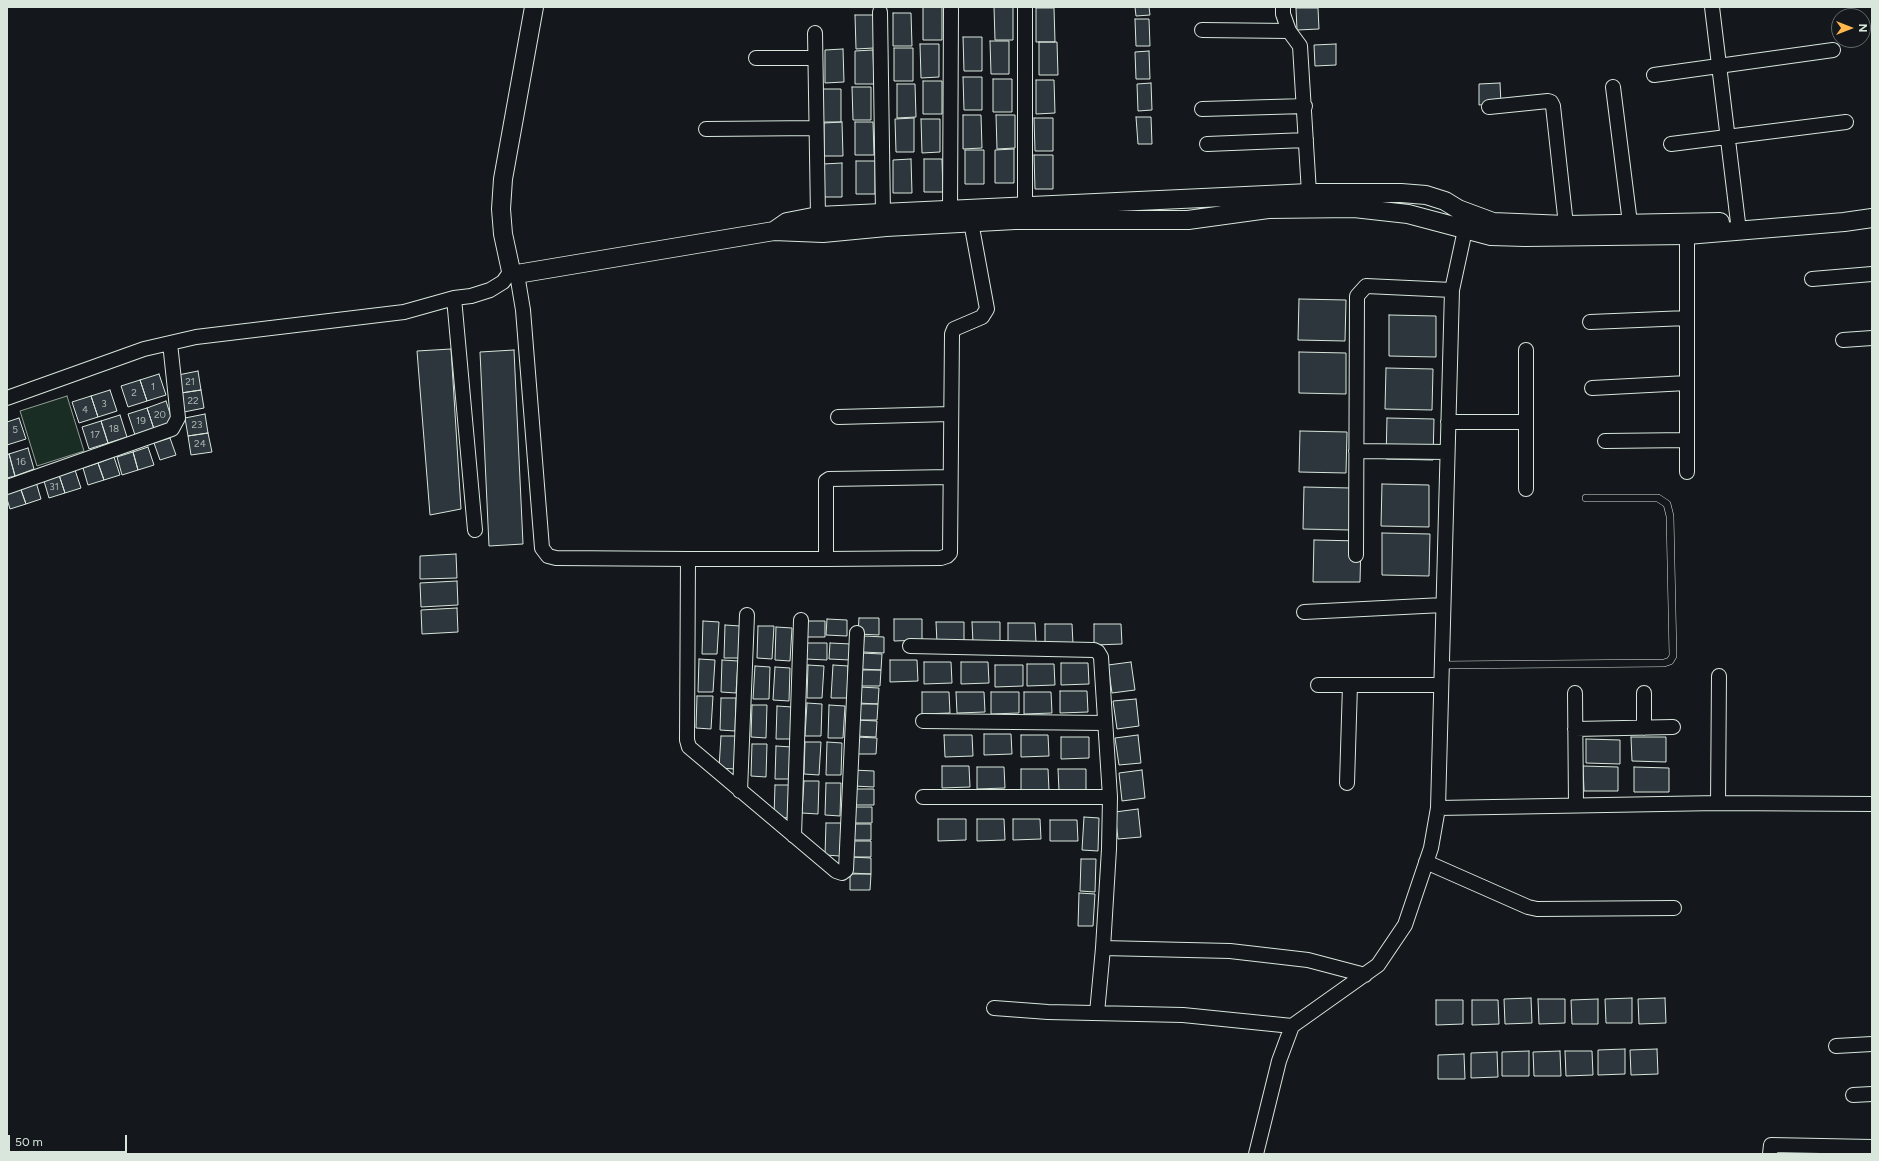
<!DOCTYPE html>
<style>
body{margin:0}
#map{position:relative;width:1879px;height:1161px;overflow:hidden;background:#14181c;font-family:Figtree,sans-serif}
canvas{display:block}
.frame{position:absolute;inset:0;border:8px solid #d8e6dc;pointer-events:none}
.north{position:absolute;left:1831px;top:8px;width:40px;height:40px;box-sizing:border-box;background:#14181c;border:1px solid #626a69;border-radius:50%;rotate:90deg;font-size:11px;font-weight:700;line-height:16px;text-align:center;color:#d8e6dc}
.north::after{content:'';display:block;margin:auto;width:14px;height:18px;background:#ffb74d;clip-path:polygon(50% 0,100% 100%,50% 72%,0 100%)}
.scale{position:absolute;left:8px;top:1135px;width:119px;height:18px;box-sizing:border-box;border:2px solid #d8e6dc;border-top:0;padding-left:5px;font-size:12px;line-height:14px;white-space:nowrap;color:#d8e6dc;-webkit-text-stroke:3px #14181c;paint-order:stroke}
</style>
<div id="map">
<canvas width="1879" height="1161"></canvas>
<div class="frame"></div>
<div class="north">N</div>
<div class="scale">50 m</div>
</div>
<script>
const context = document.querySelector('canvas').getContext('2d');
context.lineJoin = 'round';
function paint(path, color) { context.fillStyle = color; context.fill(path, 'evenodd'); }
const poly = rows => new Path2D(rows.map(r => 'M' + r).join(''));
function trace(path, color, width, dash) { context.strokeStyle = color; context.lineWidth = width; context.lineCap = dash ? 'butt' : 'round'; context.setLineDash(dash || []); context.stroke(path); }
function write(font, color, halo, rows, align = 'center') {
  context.font = font + ' Figtree,sans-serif'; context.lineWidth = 3; context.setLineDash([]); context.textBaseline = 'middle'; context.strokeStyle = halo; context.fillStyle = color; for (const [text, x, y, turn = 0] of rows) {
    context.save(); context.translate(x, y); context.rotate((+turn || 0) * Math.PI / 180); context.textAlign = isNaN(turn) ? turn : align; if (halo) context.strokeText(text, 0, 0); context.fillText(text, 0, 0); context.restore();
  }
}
const green = poly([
 [67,396,84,451,37,466,20,411,67,396]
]);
const building = poly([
 [923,7,942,7,942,40,923,40,923,7],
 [994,7,1013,7,1013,40,995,40,994,7],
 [1135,7,1149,7,1150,15,1136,16,1135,7],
 [1036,8,1054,8,1055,42,1036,42,1036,8],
 [1296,8,1318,8,1319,29,1297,30,1296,8],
 [893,13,911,13,912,46,893,46,893,13],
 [855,15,874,15,874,48,856,49,855,15],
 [1135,19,1149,19,1150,46,1136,46,1135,19],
 [963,37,982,37,982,71,964,71,963,37],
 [990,41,1009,41,1009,74,991,74,990,41],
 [1039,42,1057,42,1058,75,1039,75,1039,42],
 [920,44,939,44,939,77,921,78,920,44],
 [1336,44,1336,65,1315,66,1314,45,1336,44],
 [894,48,913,48,913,81,894,81,894,48],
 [843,49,844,82,825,83,825,50,843,49],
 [873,50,874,84,855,84,855,51,873,50],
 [1149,51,1150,79,1136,79,1135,52,1149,51],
 [963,77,982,77,982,110,964,110,963,77],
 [993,79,1012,79,1012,112,993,112,993,79],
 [1036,80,1054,80,1055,113,1036,114,1036,80],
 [923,81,942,81,942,114,923,114,923,81],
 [1151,83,1152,110,1138,111,1137,84,1151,83],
 [1500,83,1501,104,1479,105,1479,84,1500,83],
 [897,84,915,84,916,117,897,118,897,84],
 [852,87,871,87,871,120,853,120,852,87],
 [822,89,841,89,841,122,822,122,822,89],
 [963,115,981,115,982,148,963,149,963,115],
 [996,115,1015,115,1015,148,997,149,996,115],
 [1136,117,1151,117,1152,144,1138,144,1136,117],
 [914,118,914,152,896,152,895,119,914,118],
 [1034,118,1053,118,1053,151,1035,151,1034,118],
 [921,119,940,119,940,152,922,153,921,119],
 [842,122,843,156,824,156,824,123,842,122],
 [855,122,873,122,874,155,855,155,855,122],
 [1014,149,1014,183,995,183,995,150,1014,149],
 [965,150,984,150,984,184,965,184,965,150],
 [1034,155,1053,155,1053,189,1035,189,1034,155],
 [911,159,912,193,893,193,893,160,911,159],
 [924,159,942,159,943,192,924,192,924,159],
 [856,161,875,161,875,194,856,194,856,161],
 [842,163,842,197,824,197,823,164,842,163],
 [1299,299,1346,300,1345,341,1298,340,1299,299],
 [1389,315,1436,316,1436,357,1389,356,1389,315],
 [451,349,461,509,430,515,417,351,451,349],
 [514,350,523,544,489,546,480,352,514,350],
 [1299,352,1346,353,1346,394,1299,393,1299,352],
 [1386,368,1433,369,1432,410,1385,409,1386,368],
 [198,371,201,390,181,393,178,375,198,371],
 [159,374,166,395,147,401,140,380,159,374],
 [140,380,147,401,128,407,121,386,140,380],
 [110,390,117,411,98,417,91,396,110,390],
 [201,390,204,408,184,412,181,393,201,390],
 [91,396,98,417,79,423,72,402,91,396],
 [166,401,173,423,154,429,147,408,166,401],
 [147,408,154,429,135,435,128,414,147,408],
 [205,414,208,433,188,436,185,418,205,414],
 [120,415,127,437,108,443,101,421,120,415],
 [19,418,26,439,7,445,7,422,19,418],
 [1387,418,1434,419,1433,460,1386,459,1387,418],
 [101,421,108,443,89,449,82,427,101,421],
 [1300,431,1347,432,1346,473,1299,472,1300,431],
 [208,433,212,452,191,455,188,436,208,433],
 [170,438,176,455,160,460,154,443,170,438],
 [148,447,154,465,138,470,133,452,148,447],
 [28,448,34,469,15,476,9,454,28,448],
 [133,452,138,470,122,475,117,457,133,452],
 [9,454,15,476,7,478,7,455,9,454],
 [114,457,120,475,104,480,98,463,114,457],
 [98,463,104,480,88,485,83,468,98,463],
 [75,470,81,488,65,493,59,475,75,470],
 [59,475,65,493,49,498,44,481,59,475],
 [36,482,41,499,26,504,20,487,36,482],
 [1382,484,1429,485,1429,527,1381,526,1382,484],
 [20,487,26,504,10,509,7,499,7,491,20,487],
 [1304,487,1351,488,1350,530,1303,529,1304,487],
 [1382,533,1430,534,1429,576,1382,575,1382,533],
 [1314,540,1361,541,1360,582,1313,582,1314,540],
 [456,554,457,578,420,579,420,556,456,554],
 [457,581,458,605,421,607,420,583,457,581],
 [457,608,458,632,422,634,421,610,457,608],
 [859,618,879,618,879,635,858,634,859,618],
 [827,619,847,620,847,636,826,635,827,619],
 [894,619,922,619,922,640,894,641,894,619],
 [703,621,719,622,717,654,702,654,703,621],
 [804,621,825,621,825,637,804,637,804,621],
 [936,622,964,622,964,642,937,643,936,622],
 [972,622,1000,622,1000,642,973,643,972,622],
 [1008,623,1035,623,1036,643,1008,644,1008,623],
 [1045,624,1072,624,1073,644,1045,645,1045,624],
 [1094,624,1121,624,1122,644,1094,645,1094,624],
 [725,625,740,626,739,658,724,658,725,625],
 [758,626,774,626,772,659,757,658,758,626],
 [776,627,792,628,790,661,775,660,776,627],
 [864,636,884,637,884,653,863,652,864,636],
 [806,643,827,643,827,660,806,659,806,643],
 [830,643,851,644,850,660,829,659,830,643],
 [861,653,882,654,881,670,860,669,861,653],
 [699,659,715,660,713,692,698,692,699,659],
 [722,660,738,661,736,693,721,692,722,660],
 [890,660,917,660,918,681,890,682,890,660],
 [924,662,951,662,952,683,924,684,924,662],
 [961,662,988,662,989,683,961,684,961,662],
 [1131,662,1135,690,1112,693,1108,665,1131,662],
 [1061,663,1088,663,1089,684,1061,685,1061,663],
 [1027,664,1054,664,1055,685,1027,686,1027,664],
 [808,665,824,666,822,698,807,698,808,665],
 [833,665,848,666,847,698,831,698,833,665],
 [995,665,1023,665,1023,686,995,687,995,665],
 [755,666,770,667,769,699,753,699,755,666],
 [775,667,790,668,789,701,773,700,775,667],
 [860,670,881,670,880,686,860,686,860,670],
 [858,687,879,688,878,704,858,703,858,687],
 [1060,691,1087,691,1088,712,1060,713,1060,691],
 [922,692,949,692,950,713,922,714,922,692],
 [956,692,984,692,985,712,957,713,956,692],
 [991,692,1019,692,1019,713,991,714,991,692],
 [1024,692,1051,692,1052,713,1024,714,1024,692],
 [697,696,713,696,711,729,696,728,697,696],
 [721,698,736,698,735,731,720,730,721,698],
 [1136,699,1139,726,1117,729,1113,701,1136,699],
 [807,703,822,704,821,736,805,736,807,703],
 [857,704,878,704,877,720,856,720,857,704],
 [752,705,767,705,766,738,751,737,752,705],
 [829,705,845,706,843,738,828,738,829,705],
 [777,706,792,707,791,739,776,739,777,706],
 [856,720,877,721,876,737,855,736,856,720],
 [984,734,1011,734,1012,754,984,755,984,734],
 [944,735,972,735,973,756,945,757,944,735],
 [1021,735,1048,735,1049,756,1021,757,1021,735],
 [1138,735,1141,763,1119,765,1115,738,1138,735],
 [721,736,736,736,735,769,719,768,721,736],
 [856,737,877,738,876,754,855,754,856,737],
 [1061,737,1089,737,1089,758,1061,759,1061,737],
 [1631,737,1666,737,1666,762,1632,761,1631,737],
 [1586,739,1620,740,1620,764,1586,763,1586,739],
 [805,742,821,742,819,775,804,774,805,742],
 [827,742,842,743,841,775,826,775,827,742],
 [752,744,767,744,766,777,751,776,752,744],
 [776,746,792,747,790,779,775,779,776,746],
 [942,766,969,766,970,787,942,788,942,766],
 [1583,766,1618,767,1618,791,1584,791,1583,766],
 [977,767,1004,767,1005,788,977,789,977,767],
 [1634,767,1669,768,1669,792,1634,792,1634,767],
 [1021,769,1048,769,1049,790,1021,791,1021,769],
 [1058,769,1086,769,1086,790,1059,791,1058,769],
 [853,770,874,771,874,787,853,786,853,770],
 [1142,770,1145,798,1122,801,1119,773,1142,770],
 [804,781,819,781,818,814,802,813,804,781],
 [826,783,841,783,840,816,825,815,826,783],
 [775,785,790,785,789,818,774,817,775,785],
 [853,789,874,789,874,805,853,805,853,789],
 [851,807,872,807,872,823,851,823,851,807],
 [1138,809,1141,837,1118,839,1115,812,1138,809],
 [1084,817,1099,818,1098,851,1082,850,1084,817],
 [938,819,966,819,966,840,938,841,938,819],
 [977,819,1004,819,1005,840,977,841,977,819],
 [1013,819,1040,819,1041,839,1013,840,1013,819],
 [1050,820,1077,820,1078,841,1050,841,1050,820],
 [826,823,841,823,840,856,825,855,826,823],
 [850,824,871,824,871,840,850,840,850,824],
 [850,841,871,841,871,857,850,857,850,841],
 [850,857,871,858,871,874,850,873,850,857],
 [1081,859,1096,859,1095,892,1080,891,1081,859],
 [850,874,871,874,870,890,850,890,850,874],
 [1079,893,1095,894,1093,926,1078,926,1079,893],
 [1531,998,1532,1023,1505,1024,1504,999,1531,998],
 [1632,998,1632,1023,1606,1023,1605,999,1632,998],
 [1665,998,1666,1023,1639,1024,1638,999,1665,998],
 [1538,999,1565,999,1565,1023,1539,1024,1538,999],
 [1598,999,1598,1024,1572,1024,1571,1000,1598,999],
 [1436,1000,1463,1000,1463,1024,1436,1025,1436,1000],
 [1472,1000,1498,1000,1499,1024,1472,1025,1472,1000],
 [1625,1049,1625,1074,1598,1075,1598,1050,1625,1049],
 [1657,1049,1658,1074,1631,1075,1630,1050,1657,1049],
 [1529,1051,1529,1076,1502,1076,1502,1052,1529,1051],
 [1560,1051,1561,1076,1534,1076,1533,1052,1560,1051],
 [1565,1051,1592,1051,1593,1075,1566,1076,1565,1051],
 [1497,1052,1498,1077,1471,1078,1471,1053,1497,1052],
 [1464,1054,1465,1079,1438,1079,1438,1055,1464,1054]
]);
const service = poly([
 [1441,665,1664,663,1670,661,1673,656,1670,516,1667,504,1658,498,1586,498]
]);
const minor = poly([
 [1283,7,1283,14,1289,31,1300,46,1309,193],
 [1712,7,1739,231],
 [880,12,883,213],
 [1202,30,1289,31],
 [815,33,818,216],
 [756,58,815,58],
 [1654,75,1833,50],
 [1613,87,1630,223],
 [1489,107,1548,101,1551,102,1553,106,1566,225],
 [1202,109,1305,106],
 [706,129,816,128],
 [1207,144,1306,140],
 [1671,144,1846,122],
 [1025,206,1025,7],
 [950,209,951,9],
 [517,274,523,310,542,548,548,556,556,558,688,559,687,740,689,747,836,871,842,873,846,870,857,633],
 [1812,279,1872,274],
 [454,298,475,530],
 [1590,322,1687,318],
 [1843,340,1872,338],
 [1526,350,1526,489],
 [1592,388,1687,383],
 [7,398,144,349,196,337,404,312,454,298,471,296,490,290,503,282,511,271],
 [838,417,950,414],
 [1448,422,1526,422],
 [1605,441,1687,440],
 [1356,451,1447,452],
 [1687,472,1687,235],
 [7,487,172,429,178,418,170,343],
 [1356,555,1357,296,1366,286,1452,290],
 [688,559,826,559,941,558,947,556,950,553,952,334,954,329,982,317,987,309,971,222],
 [826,559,826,481,829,479,950,477],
 [1304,612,1443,605],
 [910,646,1094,650,1098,652,1101,657,1110,797,1109,849,1103,948,1097,1013],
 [1318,685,1441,685],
 [1575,693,1576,805],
 [923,721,1105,723],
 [1644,728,1644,693],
 [1575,729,1673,727],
 [1347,783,1350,685],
 [740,791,747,615],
 [923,797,1110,797],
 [1718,803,1719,676],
 [1438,808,1718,803,1872,804],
 [794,836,801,620],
 [1426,862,1528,907,1537,909,1674,908],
 [1103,948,1230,951,1308,960,1365,975],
 [994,1008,1048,1012,1183,1015,1292,1026],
 [1836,1046,1872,1044],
 [1853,1095,1872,1094],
 [1256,1154,1279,1061,1292,1026,1378,965,1405,925,1431,848,1438,808,1452,290,1465,230],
 [1770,1154,1771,1145,1872,1147]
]);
const tertiary = poly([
 [534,7,503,179,501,209,503,234,511,271,517,274,774,231,823,233,886,227,1015,220,1188,220,1268,209,1354,208,1408,214,1491,236,1525,237,1687,235,1844,222,1872,218],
 [774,231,787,222,818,216,1309,193,1401,193,1426,195,1445,201,1458,209,1493,222,1566,225,1720,222]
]);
const numberNames = [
 ["21",190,382],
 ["1",153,387],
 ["2",134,393],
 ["22",193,401],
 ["3",104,404],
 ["4",85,410],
 ["20",160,415],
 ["19",141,421],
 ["23",197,425],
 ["18",114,429],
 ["5",15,430],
 ["17",95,435],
 ["24",200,444],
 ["16",21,462],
 ["31",54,487]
];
paint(green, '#1a2d24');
trace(green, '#939e99', 1);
paint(building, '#2c363c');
trace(building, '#d8e6dc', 1);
trace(service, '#d8e6dc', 8);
trace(minor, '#d8e6dc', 16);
trace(tertiary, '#d8e6dc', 20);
trace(service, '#14181c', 7);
trace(minor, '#14181c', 14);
trace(tertiary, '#14181c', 18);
write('10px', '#adbab4', null, numberNames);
</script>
